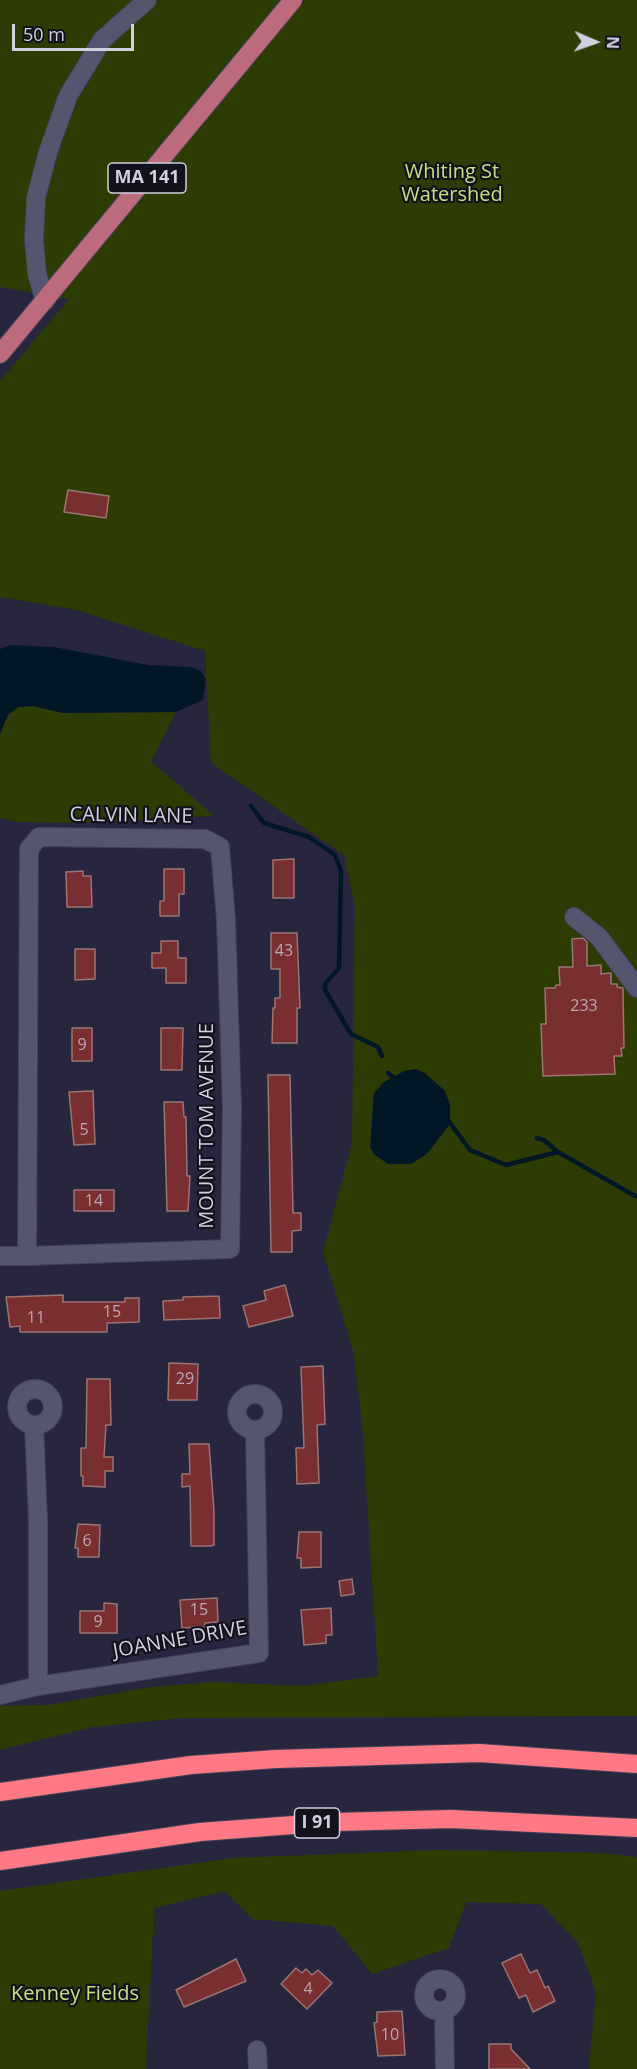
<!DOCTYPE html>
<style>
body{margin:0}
#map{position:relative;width:637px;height:2069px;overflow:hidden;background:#28263f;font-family:"Open Sans",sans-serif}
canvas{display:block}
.north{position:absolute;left:565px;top:12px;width:60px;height:60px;-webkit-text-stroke:4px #12111c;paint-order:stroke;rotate:92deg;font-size:16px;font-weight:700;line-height:24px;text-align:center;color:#d1d0e1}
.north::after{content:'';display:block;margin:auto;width:21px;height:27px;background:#d1d0e1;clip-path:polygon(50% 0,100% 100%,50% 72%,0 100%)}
.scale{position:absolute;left:12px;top:24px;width:122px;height:27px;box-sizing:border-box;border:3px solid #d1d0e1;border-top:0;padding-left:8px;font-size:18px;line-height:21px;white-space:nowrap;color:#d1d0e1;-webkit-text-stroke:4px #12111c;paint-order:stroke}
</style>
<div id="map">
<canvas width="637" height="2069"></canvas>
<div class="north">N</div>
<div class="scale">50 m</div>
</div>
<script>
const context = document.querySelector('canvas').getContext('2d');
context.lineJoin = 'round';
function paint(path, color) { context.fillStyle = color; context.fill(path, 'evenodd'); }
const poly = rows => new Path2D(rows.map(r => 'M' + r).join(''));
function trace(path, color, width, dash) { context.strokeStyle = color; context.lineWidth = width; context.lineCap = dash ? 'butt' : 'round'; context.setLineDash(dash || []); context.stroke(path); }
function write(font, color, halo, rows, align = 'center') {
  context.font = font + ' "Open Sans",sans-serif'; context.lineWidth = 4.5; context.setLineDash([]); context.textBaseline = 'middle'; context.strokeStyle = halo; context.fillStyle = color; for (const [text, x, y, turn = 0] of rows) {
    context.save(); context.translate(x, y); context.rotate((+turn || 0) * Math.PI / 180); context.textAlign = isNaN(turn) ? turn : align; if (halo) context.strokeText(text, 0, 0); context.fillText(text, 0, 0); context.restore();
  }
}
const green = poly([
 [0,0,637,0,637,1716,182,1718,93,1727,0,1750,0,1706,48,1705,151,1687,214,1682,303,1686,378,1676,363,1434,354,1354,323,1251,352,1143,355,907,344,855,211,763,205,651,77,610,0,597,0,381,69,299,0,287],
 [33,706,63,713,176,712,151,761,214,816,81,823,17,822,0,818,0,734,8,715,18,707],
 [437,1850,603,1853,637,1857,637,2069,589,2069,596,1992,578,1943,541,1904,466,1902,449,1948,372,1974,333,1926,252,1919,225,1891,154,1908,146,2069,0,2069,0,1891,233,1858]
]);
const water = poly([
 [11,645,54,647,148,665,191,667,201,671,206,679,203,700,176,712,63,713,33,706,18,707,8,715,0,734,0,649],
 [416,1069,425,1073,445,1091,450,1104,450,1124,427,1154,411,1164,388,1164,375,1155,370,1148,374,1093,384,1082,404,1071]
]);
const stream = poly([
 [251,806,264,823,309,837,335,855,341,871,339,968,325,984,325,990,351,1034,378,1047,382,1056],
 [388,1073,398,1081],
 [447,1119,470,1150,506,1165,558,1152,637,1197],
 [537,1138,544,1140,558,1152]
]);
const building = poly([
 [68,490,109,496,106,518,64,512,68,490],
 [294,859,294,898,273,898,273,860,294,859],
 [164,869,184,869,184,894,179,894,179,916,160,916,160,901,164,901,164,869],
 [83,871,83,876,91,876,92,907,67,907,66,872,83,871],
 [271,933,297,933,300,1008,297,1008,297,1043,272,1043,273,1008,275,1008,275,998,280,998,280,969,271,969,271,933],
 [583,938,587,942,587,966,601,965,601,974,611,973,611,984,617,984,617,987,623,988,624,1048,621,1048,622,1056,614,1056,615,1074,543,1076,541,1024,546,1024,545,988,555,988,556,985,560,985,559,967,573,967,572,939,583,938],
 [161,941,178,941,178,958,186,958,186,983,166,983,166,968,152,968,152,953,161,953,161,941],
 [75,949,95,949,95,979,75,980,75,949],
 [72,1028,92,1028,92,1061,72,1061,72,1028],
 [161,1028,183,1028,182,1070,161,1070,161,1028],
 [268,1075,290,1075,293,1213,301,1213,301,1230,292,1231,292,1252,271,1252,268,1075],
 [93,1091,95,1144,74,1145,69,1092,93,1091],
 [164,1102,183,1102,184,1117,186,1117,187,1176,190,1176,188,1211,167,1211,164,1102],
 [74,1190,114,1190,114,1211,74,1211,74,1190],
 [285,1285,293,1316,249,1327,243,1306,266,1300,264,1291,285,1285],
 [63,1295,63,1302,125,1302,125,1298,139,1298,139,1322,107,1323,107,1332,20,1332,20,1326,10,1327,6,1297,63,1295],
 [219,1296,220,1318,164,1320,163,1301,183,1300,183,1297,219,1296],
 [169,1363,198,1364,197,1400,168,1400,169,1363],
 [323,1366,325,1424,317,1425,319,1483,297,1484,296,1448,304,1448,301,1367,323,1366],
 [87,1379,110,1379,111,1425,106,1425,104,1457,113,1457,113,1471,105,1471,105,1487,83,1486,83,1476,81,1476,81,1448,86,1448,87,1379],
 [189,1444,209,1444,214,1511,214,1545,211,1546,191,1546,190,1486,182,1487,182,1474,190,1474,189,1444],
 [78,1524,100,1525,99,1557,78,1557,78,1548,75,1548,78,1524],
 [299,1532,321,1532,321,1567,301,1568,301,1558,297,1558,299,1532],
 [352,1579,354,1594,341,1596,339,1581,352,1579],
 [217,1598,218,1622,205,1623,205,1627,182,1628,180,1600,217,1598],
 [104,1603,117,1604,117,1633,80,1633,80,1611,104,1611,104,1603],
 [331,1608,332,1635,326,1635,326,1643,304,1645,301,1610,331,1608],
 [521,1954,530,1973,537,1970,545,1988,548,1986,555,2001,533,2012,526,1995,519,1998,502,1963,521,1954],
 [236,1959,246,1981,184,2007,176,1990,236,1959],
 [296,1968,302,1973,306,1969,312,1975,318,1970,332,1983,307,2009,281,1984,296,1968],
 [402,2011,405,2055,378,2056,374,2023,377,2022,377,2012,402,2011],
 [489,2044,511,2044,511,2049,530,2069,489,2069,489,2044]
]);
const minor = poly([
 [45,301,37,274,34,240,36,198,48,152,68,96,102,40,147,0],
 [574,917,599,937,637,988],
 [0,1256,27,1256,230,1249,232,1109,226,920,220,847,205,839,39,837,29,849,27,1256],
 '17 1407a18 18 0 1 1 36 0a18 18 0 1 1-36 0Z',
 '237 1412a18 18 0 1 1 36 0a18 18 0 1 1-36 0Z',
 [34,1425,38,1520,38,1686],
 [0,1695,38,1686,259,1653,255,1430],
 '424 1995a16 16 0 1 1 32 0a16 16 0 1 1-32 0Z',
 [444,2011,445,2069],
 [257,2050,258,2069]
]);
const major = poly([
 [0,354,293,0]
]);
const highway = poly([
 [0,1792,191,1765,276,1759,479,1753,637,1764],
 [0,1861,200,1832,334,1822,451,1819,637,1828]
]);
const numberNames = [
 ["43",284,951],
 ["233",584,1006],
 ["9",82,1045],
 ["5",84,1130],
 ["14",94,1201],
 ["15",112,1312],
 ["11",36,1318],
 ["29",185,1379],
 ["6",87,1541],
 ["15",199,1610],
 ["9",98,1622],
 ["4",308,1989],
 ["10",390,2035]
];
const shields = [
 [147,178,78],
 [317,1823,45]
];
const shieldNames = [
 ["MA 141",147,178],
 ["I 91",317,1823]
];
const parkNames = [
 ["Whiting St",452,172],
 ["Watershed",452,195],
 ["Kenney Fields",75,1994]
];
const streetNames = [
 ["CALVIN LANE",131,816,1],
 ["MOUNT TOM AVENUE",207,1126,-90],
 ["JOANNE DRIVE",180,1640,-10]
];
paint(green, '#2c3c02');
paint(water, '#021726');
trace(stream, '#021726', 4.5);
paint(building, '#792f30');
trace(building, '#997574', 1.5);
trace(minor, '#444156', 20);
trace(major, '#444156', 20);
trace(highway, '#444156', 20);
trace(minor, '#565570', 18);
trace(major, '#bb6b7c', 18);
trace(highway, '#ff7984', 18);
write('16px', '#bba8b5', null, numberNames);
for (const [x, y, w] of shields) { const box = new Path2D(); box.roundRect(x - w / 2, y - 15, w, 30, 4.5); context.fillStyle = '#12111c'; context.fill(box); trace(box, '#d1d0e1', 1.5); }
write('bold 18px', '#d1d0e1', null, shieldNames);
write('20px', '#c1e27c', '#12111c', parkNames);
write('20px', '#d1d0e1', '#12111c', streetNames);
</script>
